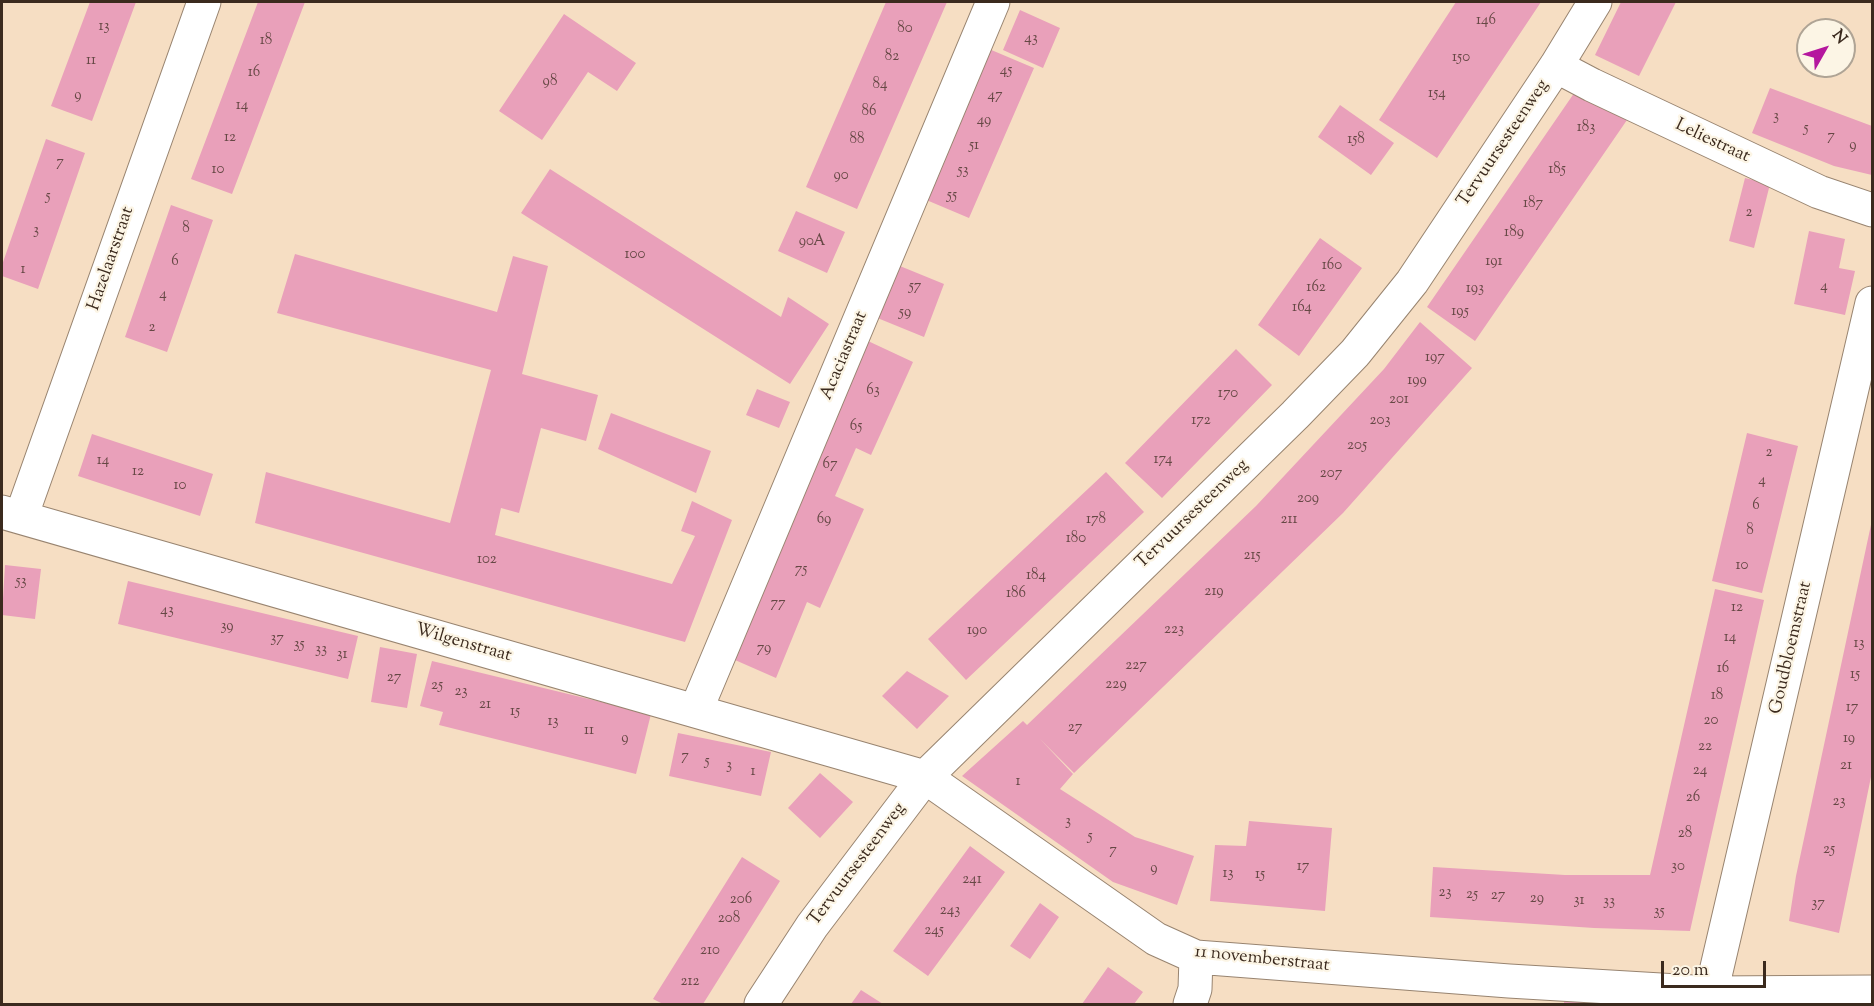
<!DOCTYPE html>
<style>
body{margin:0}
#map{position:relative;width:1874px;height:1006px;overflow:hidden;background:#f6dec3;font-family:"Sorts Mill Goudy",serif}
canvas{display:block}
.frame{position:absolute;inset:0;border:3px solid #3b2a1e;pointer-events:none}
.north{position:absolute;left:1796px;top:18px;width:60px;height:60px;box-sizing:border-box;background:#fcf5e5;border:2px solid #afa495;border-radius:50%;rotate:51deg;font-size:16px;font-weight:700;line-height:24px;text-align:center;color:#3b2a1e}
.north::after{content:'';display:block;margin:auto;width:21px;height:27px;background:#b5179e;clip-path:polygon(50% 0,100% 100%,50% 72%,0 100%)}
.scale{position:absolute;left:1661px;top:961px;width:105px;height:27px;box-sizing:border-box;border:3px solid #3b2a1e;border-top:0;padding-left:8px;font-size:18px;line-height:21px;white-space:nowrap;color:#3b2a1e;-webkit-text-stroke:4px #fcf5e5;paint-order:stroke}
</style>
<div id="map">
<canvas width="1874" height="1006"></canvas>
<div class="frame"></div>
<div class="north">N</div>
<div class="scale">20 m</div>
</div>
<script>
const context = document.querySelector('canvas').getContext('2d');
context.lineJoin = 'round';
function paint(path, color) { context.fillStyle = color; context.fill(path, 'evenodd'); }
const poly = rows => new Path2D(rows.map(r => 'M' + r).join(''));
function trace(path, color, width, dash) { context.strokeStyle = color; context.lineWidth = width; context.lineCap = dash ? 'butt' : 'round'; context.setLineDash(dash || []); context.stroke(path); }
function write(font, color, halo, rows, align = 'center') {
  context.font = font + ' "Sorts Mill Goudy",serif'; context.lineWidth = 4.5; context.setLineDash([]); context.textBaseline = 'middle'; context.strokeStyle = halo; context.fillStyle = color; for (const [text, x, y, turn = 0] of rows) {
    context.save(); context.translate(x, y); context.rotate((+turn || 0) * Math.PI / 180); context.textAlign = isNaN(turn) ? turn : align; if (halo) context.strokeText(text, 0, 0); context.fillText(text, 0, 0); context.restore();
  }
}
const building = poly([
 [90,2,136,2,92,121,51,106],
 [258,2,305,2,232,194,191,179],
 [886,2,947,2,857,209,806,187],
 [1456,2,1541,2,1437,158,1379,120],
 [1621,2,1676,2,1639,76,1595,55],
 [1020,10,1060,28,1043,68,1003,50],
 [564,14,636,63,617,91,588,72,542,140,499,111],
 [989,49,1034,68,969,218,924,199],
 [1579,86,1627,120,1475,341,1427,307],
 [1770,88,1872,126,1872,175,1834,166,1752,133],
 [1340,105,1394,143,1371,175,1318,137],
 [46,139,85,153,38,289,2,276,2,265],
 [550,169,781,317,788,297,829,324,790,384,521,213],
 [1745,178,1770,184,1754,248,1729,241],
 [171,205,213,220,167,352,125,337],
 [796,211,845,232,827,273,778,251],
 [1809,231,1845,239,1839,268,1855,271,1845,315,1794,304],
 [1320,238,1362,268,1299,356,1258,325],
 [295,254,497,312,513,256,548,266,522,374,598,395,586,441,541,428,519,513,501,508,495,535,672,584,695,536,681,531,692,501,732,520,685,642,255,523,266,472,450,523,491,370,277,313],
 [895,264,944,284,924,337,875,317],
 [1420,322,1472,368,1343,513,1074,773,1040,739,1073,774,1060,789,1135,837,1194,856,1177,905,1113,882,962,776,1023,721,1027,725,1256,506,1384,369],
 [868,341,913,362,871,455,856,448,835,496,864,509,820,608,807,602,776,678,735,660,745,637,737,634],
 [1236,349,1272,385,1162,498,1125,463],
 [757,389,790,402,779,428,746,415],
 [611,413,711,451,696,493,598,449],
 [1747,433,1798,446,1762,593,1712,581],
 [92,434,213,474,200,516,78,476],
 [1106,472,1144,512,966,680,928,639],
 [1872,520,1872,772,1839,933,1789,921,1796,876],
 [5,565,41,569,35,619,2,615],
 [128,581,358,636,348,679,118,624],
 [1715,589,1764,600,1690,931,1594,928,1430,917,1433,867,1565,875,1650,875],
 [380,647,417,654,407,708,371,702],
 [432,661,651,714,636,774,439,725,443,712,420,706],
 [907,671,949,696,917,729,882,696],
 [678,733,771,752,761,796,669,776],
 [820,773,853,802,820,838,788,808],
 [1249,821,1332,828,1325,911,1210,901,1215,845,1246,846],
 [970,846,1005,872,928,976,893,951],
 [742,857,780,881,703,1004,663,1004,653,999],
 [1040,903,1059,917,1030,959,1010,946],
 [1108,967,1143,992,1134,1004,1082,1004],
 [861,990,883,1004,851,1004],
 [1564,998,1613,1002,1613,1004,1564,1004]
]);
const minor = poly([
 [1556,66,1592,85,1819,192,1872,210],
 [2,512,925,777,1156,939,1196,957,1509,981,1711,993,1872,992],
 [21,517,204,2],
 [696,710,993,2],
 [1711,993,1872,303],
 [761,1004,812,926,925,777,1295,415,1355,353,1412,282,1556,66,1595,2],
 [1190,1004,1195,989,1196,957]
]);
const numberNames = [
 ["146",1486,21],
 ["13",104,27],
 ["80",905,29],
 ["43",1031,39],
 ["18",266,41],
 ["82",892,57],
 ["150",1461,58],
 ["11",91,61],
 ["45",1006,71],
 ["16",254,73],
 ["98",550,82],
 ["84",880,85],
 ["154",1437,94],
 ["9",78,96],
 ["47",995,96],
 ["14",242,106],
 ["86",869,112],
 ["3",1776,117],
 ["49",984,121],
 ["183",1586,128],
 ["5",1806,129],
 ["7",1831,137],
 ["12",230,138],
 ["88",857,140],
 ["158",1356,140],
 ["51",974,146],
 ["9",1853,146],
 ["7",60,163],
 ["10",218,170],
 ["185",1557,170],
 ["53",963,171],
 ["90",841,176],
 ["55",952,196],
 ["5",48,197],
 ["187",1533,204],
 ["2",1749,213],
 ["8",186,229],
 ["3",36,231],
 ["189",1514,233],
 ["90A",812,242],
 ["100",635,255],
 ["6",175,262],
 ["191",1494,262],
 ["160",1332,266],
 ["1",23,270],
 ["57",915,287],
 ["4",1824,287],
 ["162",1316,288],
 ["193",1475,289],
 ["4",163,295],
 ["164",1302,308],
 ["195",1460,312],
 ["59",905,313],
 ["2",152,328],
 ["197",1435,358],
 ["199",1417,381],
 ["63",873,391],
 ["170",1228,394],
 ["201",1399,400],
 ["172",1201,421],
 ["203",1380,421],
 ["65",856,427],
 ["205",1357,446],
 ["2",1769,453],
 ["174",1163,460],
 ["14",103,461],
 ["67",830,465],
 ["12",138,472],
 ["207",1331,474],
 ["4",1762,481],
 ["10",180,486],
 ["209",1308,499],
 ["6",1756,506],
 ["69",824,520],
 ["178",1096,520],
 ["211",1289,520],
 ["8",1750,531],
 ["180",1076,539],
 ["215",1252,556],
 ["102",487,560],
 ["10",1742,566],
 ["75",801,570],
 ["184",1036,576],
 ["53",21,582],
 ["219",1214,592],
 ["186",1016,594],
 ["77",778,604],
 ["12",1737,608],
 ["43",167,611],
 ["39",227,627],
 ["223",1174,630],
 ["190",977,631],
 ["14",1730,638],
 ["37",277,639],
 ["13",1859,644],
 ["35",299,645],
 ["79",764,649],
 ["33",321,650],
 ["31",342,655],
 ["227",1136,666],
 ["16",1723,669],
 ["15",1855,675],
 ["27",394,678],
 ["229",1116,685],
 ["25",437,686],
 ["23",461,692],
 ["18",1717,696],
 ["21",485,705],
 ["17",1852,708],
 ["15",515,712],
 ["20",1711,721],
 ["13",553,722],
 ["27",1075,728],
 ["11",589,731],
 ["9",625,739],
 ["19",1849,739],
 ["22",1705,747],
 ["7",685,757],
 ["5",707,762],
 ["3",729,766],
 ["21",1846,766],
 ["24",1700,771],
 ["1",753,772],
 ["1",1018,782],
 ["26",1693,798],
 ["23",1839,802],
 ["3",1068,822],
 ["28",1685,834],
 ["5",1090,837],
 ["25",1829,850],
 ["7",1113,851],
 ["17",1303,867],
 ["30",1678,867],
 ["9",1154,869],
 ["13",1228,874],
 ["15",1260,875],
 ["241",972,880],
 ["23",1445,893],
 ["25",1472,895],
 ["27",1498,896],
 ["29",1537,899],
 ["206",741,900],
 ["31",1579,901],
 ["33",1609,902],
 ["37",1818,904],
 ["243",950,911],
 ["35",1659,912],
 ["208",729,919],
 ["245",934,931],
 ["210",710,951],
 ["212",690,982]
];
const streetNames = [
 ["Leliestraat",1712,142,25],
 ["Tervuursesteenweg",1504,144,-56],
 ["Hazelaarstraat",112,259,-71],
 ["Acaciastraat",845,356,-67],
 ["Tervuursesteenweg",1193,515,-44],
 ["Wilgenstraat",463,644,16],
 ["Goudbloemstraat",1792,648,-77],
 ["Tervuursesteenweg",858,865,-53],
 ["11 novemberstraat",1262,960,6]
];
paint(building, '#e9a0ba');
trace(minor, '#988470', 35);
trace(minor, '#fff', 33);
write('15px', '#664845', null, numberNames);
write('18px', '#3b2a1e', '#fcf5e5', streetNames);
</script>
